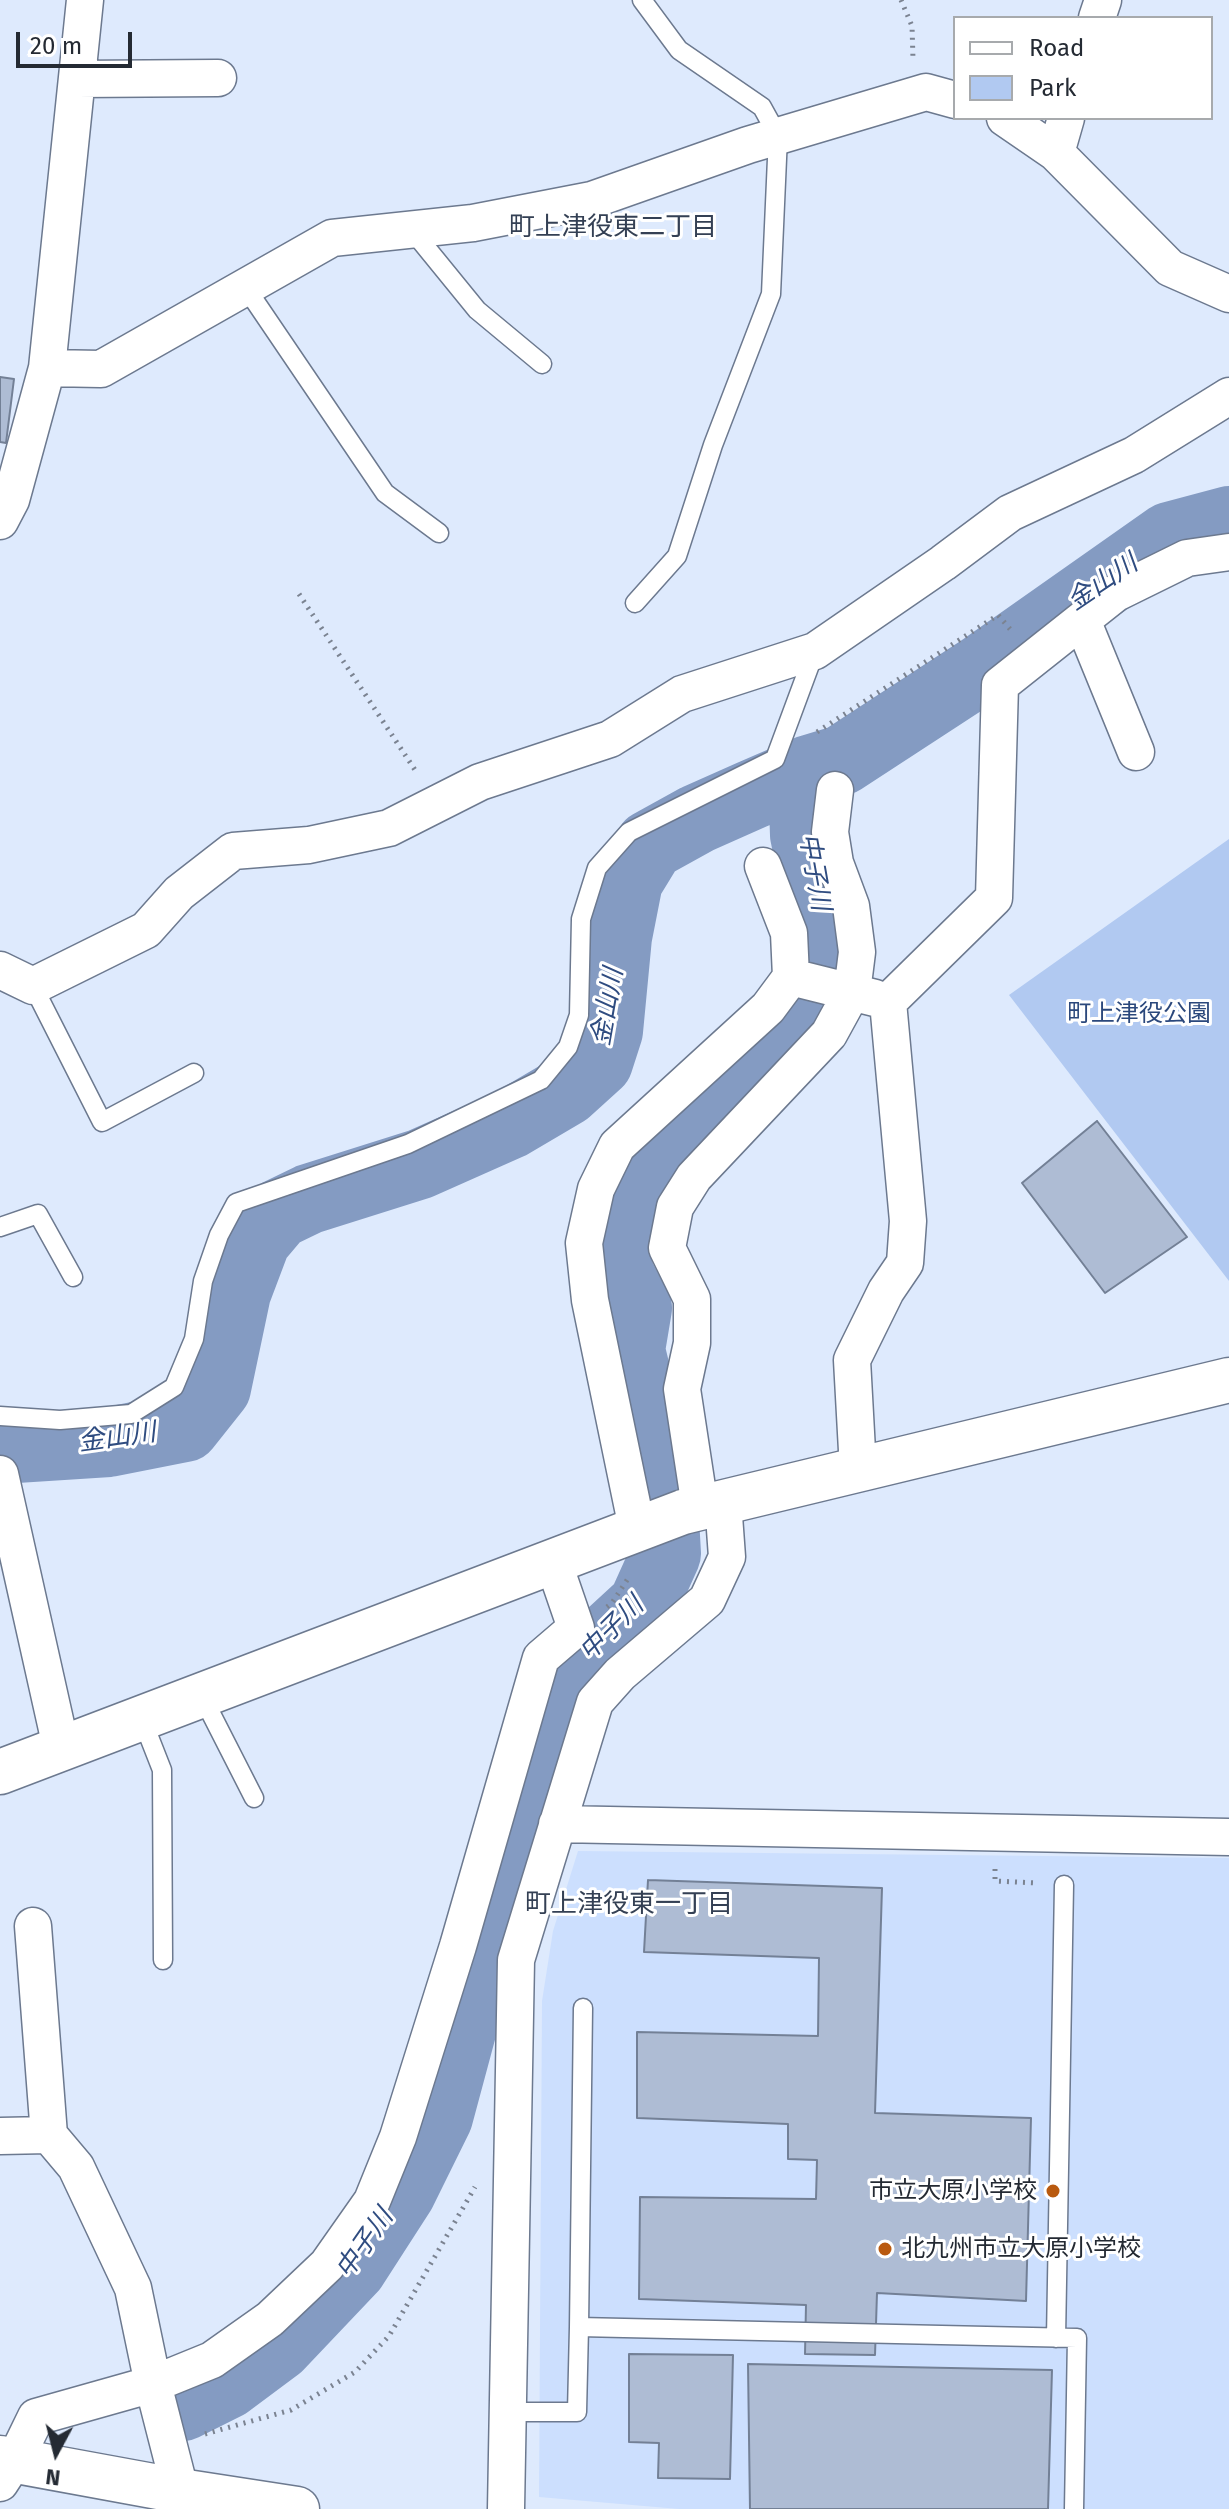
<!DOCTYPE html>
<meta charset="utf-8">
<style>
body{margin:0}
#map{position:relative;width:1229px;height:2509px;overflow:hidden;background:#deeafd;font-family:"Fira Sans",sans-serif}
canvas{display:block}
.legend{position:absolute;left:953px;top:16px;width:260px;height:104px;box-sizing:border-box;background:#fff;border:2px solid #a7aaad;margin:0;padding:10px 14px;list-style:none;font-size:24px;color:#242a33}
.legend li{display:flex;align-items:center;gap:16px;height:40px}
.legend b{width:40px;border:2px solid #a7aaad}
.north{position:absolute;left:16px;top:2413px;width:80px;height:80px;-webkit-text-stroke:6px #fff;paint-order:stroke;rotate:187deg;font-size:22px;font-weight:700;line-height:32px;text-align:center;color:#242a33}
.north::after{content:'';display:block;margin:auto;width:28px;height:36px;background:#242a33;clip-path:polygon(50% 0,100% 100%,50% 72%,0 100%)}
.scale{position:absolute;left:16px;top:32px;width:116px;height:36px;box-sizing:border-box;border:4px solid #242a33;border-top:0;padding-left:10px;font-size:24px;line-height:28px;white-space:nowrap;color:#242a33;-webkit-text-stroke:6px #fff;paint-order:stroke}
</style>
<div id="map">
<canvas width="1229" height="2509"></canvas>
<ul class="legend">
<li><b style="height:10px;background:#fff"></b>Road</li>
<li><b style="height:22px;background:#b1c9f1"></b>Park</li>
</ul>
<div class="north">N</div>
<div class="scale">20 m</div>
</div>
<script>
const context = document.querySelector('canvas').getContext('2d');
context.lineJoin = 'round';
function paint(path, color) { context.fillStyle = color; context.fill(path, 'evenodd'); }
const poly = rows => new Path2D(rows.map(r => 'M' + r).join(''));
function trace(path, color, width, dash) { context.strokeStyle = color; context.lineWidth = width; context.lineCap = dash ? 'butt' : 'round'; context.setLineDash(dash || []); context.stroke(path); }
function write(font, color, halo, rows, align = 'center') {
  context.font = font + ' "Fira Sans","Noto Sans JP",sans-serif'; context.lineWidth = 6; context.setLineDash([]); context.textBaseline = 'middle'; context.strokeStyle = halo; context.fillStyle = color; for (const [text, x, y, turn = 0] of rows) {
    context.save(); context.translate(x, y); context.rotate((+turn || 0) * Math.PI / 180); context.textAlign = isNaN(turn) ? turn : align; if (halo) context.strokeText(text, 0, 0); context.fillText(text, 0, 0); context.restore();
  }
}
const built = poly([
 [578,1851,1229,1858,1229,2509,679,2509,539,2497,542,2001,553,1931]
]);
const green = poly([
 [1229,839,1229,1281,1009,995]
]);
const river = poly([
 [0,1449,109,1442,185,1427,216,1388,236,1293,256,1240,278,1214,309,1199,420,1164,510,1124,566,1091,598,1062,608,1031,617,937,628,881,650,845,697,819,751,795,809,770,842,760,980,670,1169,537,1229,521],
 [183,2406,227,2384,278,2346,352,2268,401,2192,438,2117,477,1972,568,1674,643,1605,666,1554,662,1483,630,1350,637,1308,618,1272,617,1222,631,1182,778,1039,812,997,824,927,805,835,804,806,809,770]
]);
const building = poly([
 [0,377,14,379,6,443,0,442,0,377],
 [1097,1121,1187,1237,1105,1293,1022,1183,1097,1121],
 [648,1880,882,1888,875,2113,1031,2118,1026,2301,877,2293,875,2355,805,2354,806,2305,639,2299,640,2197,816,2199,817,2160,788,2159,788,2124,637,2118,637,2032,818,2036,819,1958,644,1952,648,1880],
 [629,2354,733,2355,730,2479,658,2478,659,2443,629,2442,629,2354],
 [748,2364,1052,2370,1048,2509,750,2509,748,2364]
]);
const path = poly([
 [901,0,912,26,913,59],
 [299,594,417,773],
 [817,732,998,615,1010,629],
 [607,1607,612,1603,629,1577],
 [995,1869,995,1881,1036,1883],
 [205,2434,291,2410,355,2372,389,2336,475,2187]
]);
const lane = poly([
 [411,229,477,310,542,364],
 [246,288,385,493,439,533],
 [635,603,677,556,713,445,771,294,778,136,762,107,679,50,642,0],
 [33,986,102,1122,194,1073],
 [0,1227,38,1214,73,1277],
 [0,1416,60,1420,131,1414,174,1387,194,1339,203,1281,219,1235,236,1203,408,1144,541,1080,568,1047,579,1015,581,919,597,868,629,832,775,759,815,651],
 [201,1694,254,1798],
 [142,1719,162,1770,163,1960],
 [583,2008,579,2327,1077,2338,1074,2509],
 [1056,2338,1064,1885],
 [508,2412,577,2412,579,2327]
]);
const street = poly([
 [1097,18,1103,0],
 [77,79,218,78],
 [1005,118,1056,153,1170,268,1229,294],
 [1056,153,1066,118],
 [47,368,101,369,332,238,473,223,592,200,748,145,926,92,955,100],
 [0,521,11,500,47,368,85,0],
 [1082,620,1136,752],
 [0,970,33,986,146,930,179,893,233,851,309,845,389,828,480,782,610,739,682,694,815,651,943,563,1010,513,1134,455,1229,396],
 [791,977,875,998],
 [858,1469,852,1360,886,1291,905,1263,908,1221,888,1002,994,898,1000,685,1116,593,1187,558,1229,552],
 [0,1474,61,1747],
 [700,1507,682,1389,692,1343,692,1299,667,1248,675,1207,694,1177,829,1034,852,992,857,952,851,906,835,863,830,832,835,790],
 [637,1528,590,1300,584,1243,596,1189,617,1146,768,1008,791,977,789,933,763,866],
 [557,1824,1229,1837],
 [33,1926,49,2135],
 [0,2136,49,2135,76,2167,133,2288,153,2384,185,2509],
 [0,2483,15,2460,36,2417,153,2384,212,2360,270,2319,327,2265,372,2201,398,2137,458,1946,541,1658,576,1628,553,1561],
 [506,2509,516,1960,595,1702,620,1674,707,1600,727,1557,723,1502]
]);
const secondary = poly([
 [0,1772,683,1512,1229,1380],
 [0,2458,180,2491,297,2509]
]);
const markers = [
 [1053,2191,8,"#b95a10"],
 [885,2249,8,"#b95a10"]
];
const parkNames = [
 ["町上津役公園",1139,1014]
];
const poiNames = [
 ["市立大原小学校",1037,2191],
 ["北九州市立大原小学校",901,2249,"left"]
];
const neighbourhoodNames = [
 ["町上津役東二丁目",613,228],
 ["町上津役東一丁目",629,1905]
];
const waterNames = [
 ["金山川",1103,583,-34],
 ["中子川",814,872,80],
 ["金山川",608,1007,-80],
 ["金山川",117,1438,-8],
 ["中子川",612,1629,-45],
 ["中子川",365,2244,-55]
];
paint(built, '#ccdffe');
paint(green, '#b1c9f1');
trace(river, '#849bc2', 70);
paint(building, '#aebcd4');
trace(building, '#738096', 2);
trace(lane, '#6c798f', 21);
trace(street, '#6c798f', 39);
trace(secondary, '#6c798f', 47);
trace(path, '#7b8391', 5, [2, 6]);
trace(lane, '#fff', 18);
trace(street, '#fff', 36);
trace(secondary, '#fff', 44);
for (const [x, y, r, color] of markers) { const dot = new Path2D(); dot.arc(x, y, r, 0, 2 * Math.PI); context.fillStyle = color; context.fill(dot); trace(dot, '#fff', 3); }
write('24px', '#2b487c', '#fff', parkNames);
write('24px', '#242a33', '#fff', poiNames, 'right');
write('26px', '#344054', '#fff', neighbourhoodNames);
write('italic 26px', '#2f4c80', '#fff', waterNames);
</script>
